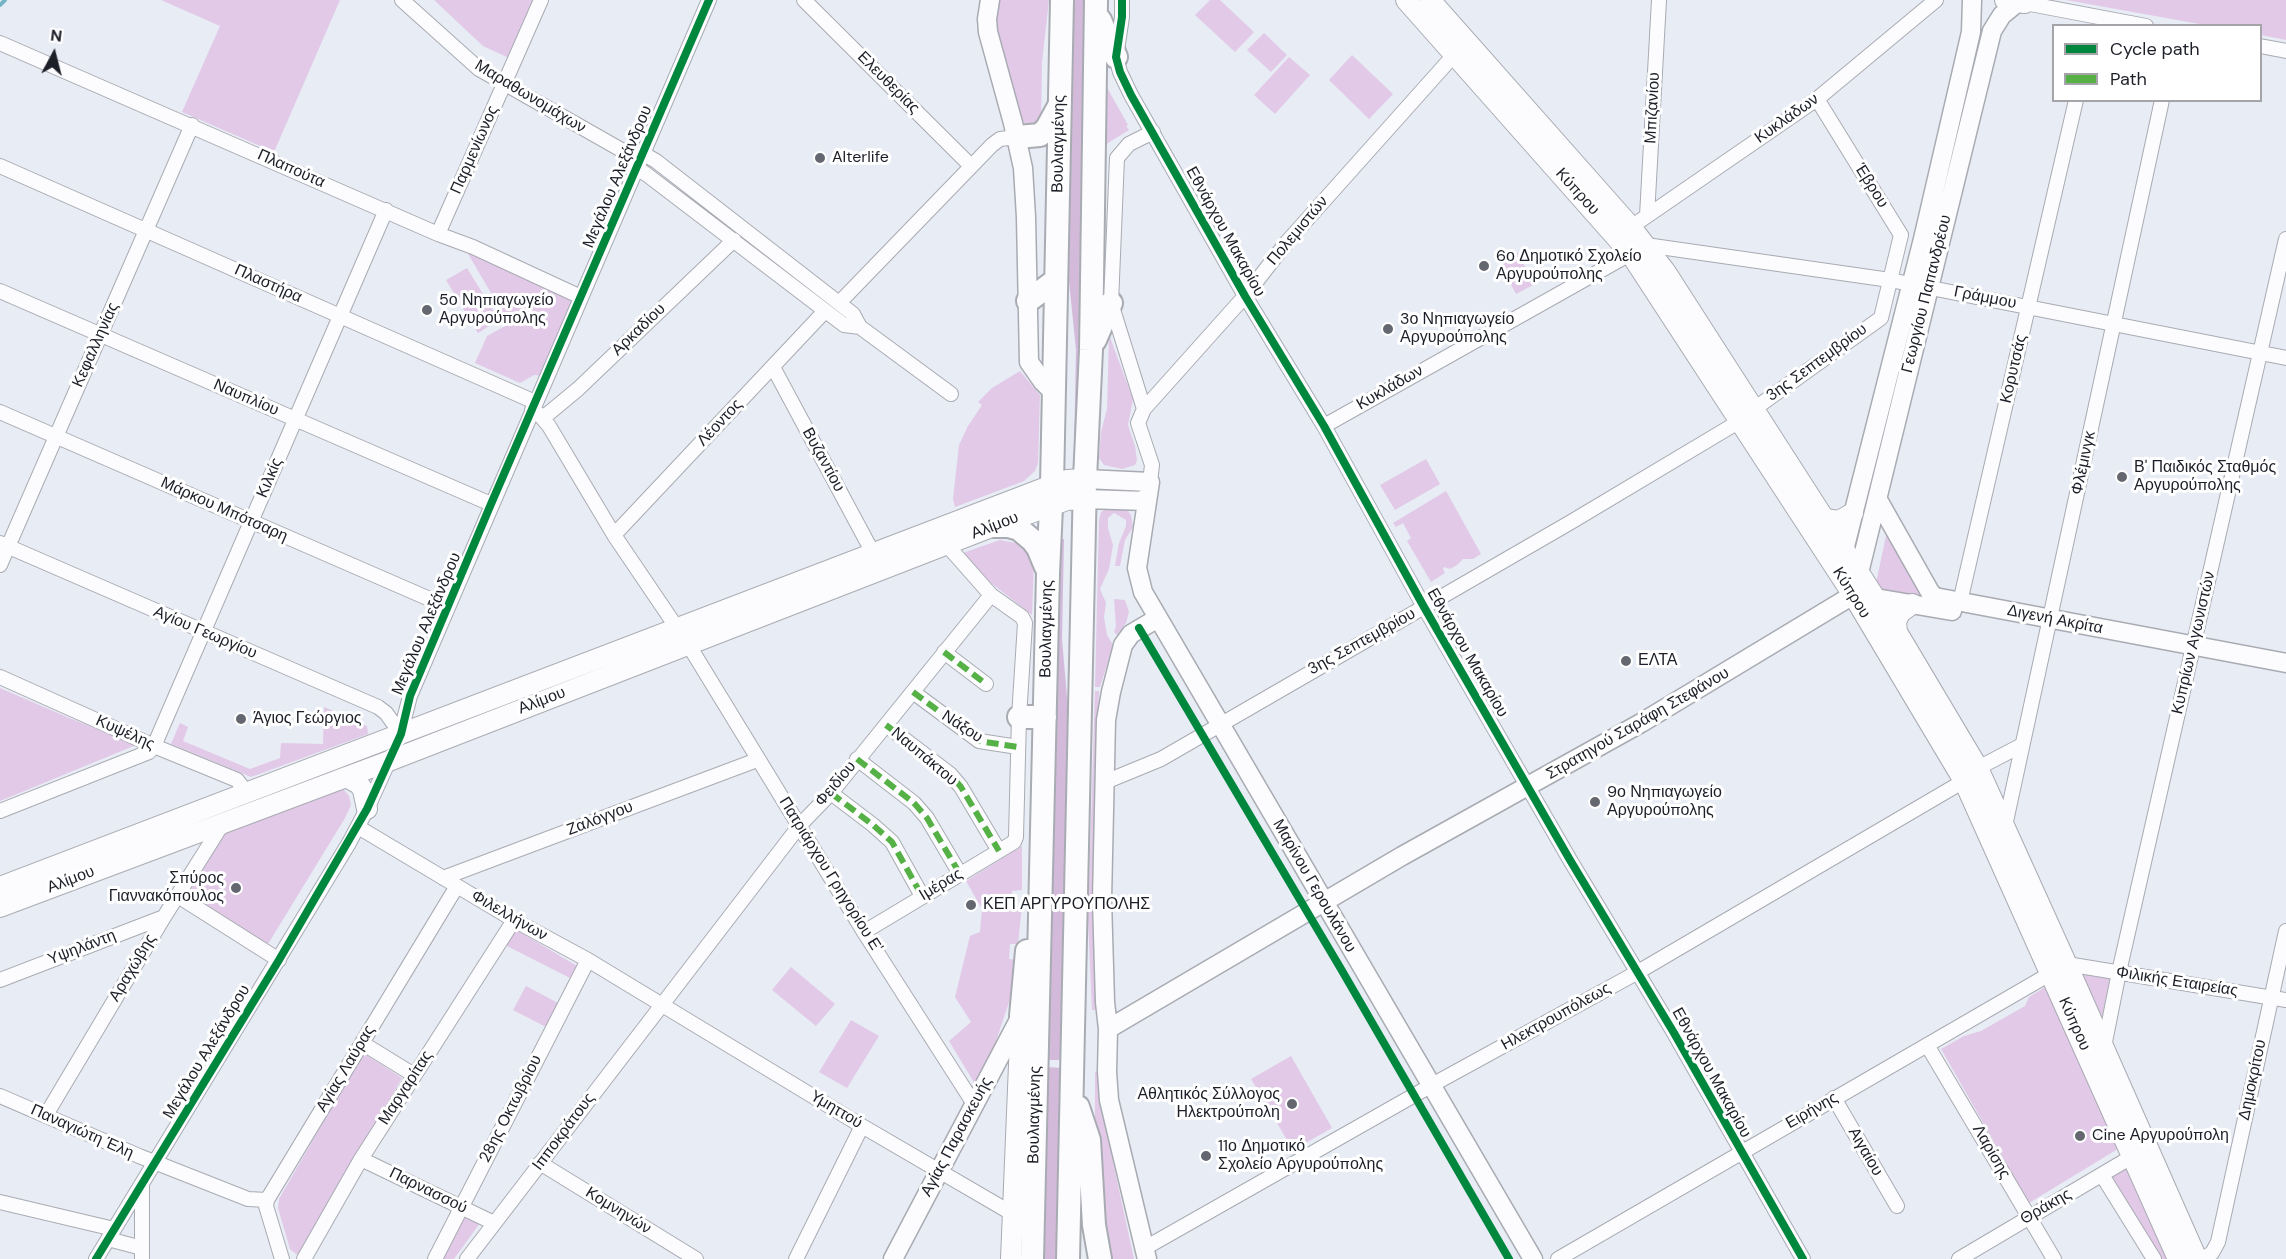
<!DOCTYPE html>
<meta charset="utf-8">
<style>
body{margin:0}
#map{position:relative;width:2286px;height:1259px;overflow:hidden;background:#e8ecf5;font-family:"DM Sans",sans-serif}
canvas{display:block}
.legend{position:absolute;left:2052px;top:24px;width:210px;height:78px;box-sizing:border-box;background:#fff;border:2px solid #a5a5a9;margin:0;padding:8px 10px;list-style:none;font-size:18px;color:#1d1f28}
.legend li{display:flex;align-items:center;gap:12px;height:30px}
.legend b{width:30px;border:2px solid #a5a5a9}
.north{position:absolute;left:24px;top:24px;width:60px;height:60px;-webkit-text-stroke:4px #fff;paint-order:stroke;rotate:7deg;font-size:16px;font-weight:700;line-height:24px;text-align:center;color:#1d1f28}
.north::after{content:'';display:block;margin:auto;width:21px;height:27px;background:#1d1f28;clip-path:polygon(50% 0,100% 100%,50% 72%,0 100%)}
</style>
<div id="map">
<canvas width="2286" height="1259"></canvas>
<ul class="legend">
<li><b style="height:8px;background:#00873e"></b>Cycle path</li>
<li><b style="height:8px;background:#55b145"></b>Path</li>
</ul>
<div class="north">N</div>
</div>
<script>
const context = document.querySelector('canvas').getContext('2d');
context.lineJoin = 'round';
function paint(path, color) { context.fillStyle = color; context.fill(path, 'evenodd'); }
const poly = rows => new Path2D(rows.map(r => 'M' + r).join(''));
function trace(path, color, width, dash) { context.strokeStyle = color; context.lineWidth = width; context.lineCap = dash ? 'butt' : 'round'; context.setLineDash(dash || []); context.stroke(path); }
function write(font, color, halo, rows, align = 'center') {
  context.font = font + ' "DM Sans",sans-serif'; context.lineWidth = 6; context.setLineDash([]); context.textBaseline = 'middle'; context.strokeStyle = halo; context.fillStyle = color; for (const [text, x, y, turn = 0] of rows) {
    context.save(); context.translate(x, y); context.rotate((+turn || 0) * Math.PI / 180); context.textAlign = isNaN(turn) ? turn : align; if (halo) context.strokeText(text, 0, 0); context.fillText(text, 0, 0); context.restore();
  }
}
const green = poly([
 [161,0,340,0,274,152,182,112,220,26],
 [434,0,533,0,509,58,483,46],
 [994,0,1049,0,1042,62,1041,123,1028,126,1019,119,996,53],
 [1210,0,1220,0,1254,32,1235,52,1195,15],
 [2066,0,2286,0,2286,40,2261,35,2260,26,2205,25],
 [1264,33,1287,55,1271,72,1247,50],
 [1352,55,1393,94,1369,119,1329,80],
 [1289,57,1310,75,1275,114,1254,95],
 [1105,84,1128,125,1126,126,1129,130,1108,143,1102,150],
 [467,252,577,300,543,376,534,375,520,383,475,363,487,336,509,324],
 [1517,252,1535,284,1516,294,1499,262],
 [467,268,499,320,478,333,446,280],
 [1109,335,1133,399,1128,425,1135,446,1137,460,1135,465,1122,469,1104,465,1099,458,1101,432,1107,409],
 [1020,371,1040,395,1038,463,1035,471,1024,481,955,507,953,499,959,445,968,426,982,405,978,402,992,388],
 [1426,459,1440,484,1395,510,1380,485],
 [1446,491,1481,554,1473,559,1463,559,1457,565,1450,569,1444,567,1443,569,1445,573,1431,582,1407,541,1411,538,1403,523,1396,527,1393,523],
 [1125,507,1131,515,1133,527,1125,540,1120,566,1115,566,1119,543,1126,526,1126,520,1114,513,1108,518,1108,528,1113,545,1109,569,1100,589,1106,603,1104,617,1107,635,1113,645,1100,687,1095,687,1099,520,1101,512,1107,508],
 [1887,531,1925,600,1883,592,1876,583],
 [1000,540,1016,543,1034,560,1032,615,991,583,963,553],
 [1114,599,1125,600,1129,612,1126,623,1117,635,1114,632,1116,626],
 [0,688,67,717,136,745,0,801],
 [1095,691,1099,691,1093,920,1096,1010,1092,1010,1088,920],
 [324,707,367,726,368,734,251,777,171,744,180,723,188,727,183,741,250,769,280,758,281,743,323,744],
 [333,788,343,789,349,796,351,805,345,818,268,944,188,895,225,832],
 [1022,846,1022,890,1012,891,1012,906,1022,906,1018,944,1010,944,1009,959,1017,960,1012,993,995,1044,975,1084,949,1041,971,1022,955,997,970,936,980,932,982,909,966,881],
 [515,929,577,966,570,978,505,945],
 [791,967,835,1004,816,1026,772,990],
 [2077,971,2111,973,2101,1022],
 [526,986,558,1003,546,1027,513,1010],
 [2047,986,2121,1147,2029,1203,1941,1049,1964,1036,1981,1031,2025,1006,2029,997],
 [851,1020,879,1036,847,1088,819,1072],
 [363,1053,402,1078,300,1254,296,1254,290,1249,278,1208,279,1199],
 [1291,1056,1332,1128,1293,1150,1251,1079],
 [1095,1072,1099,1073,1106,1130,1134,1259,1110,1259,1095,1145],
 [2128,1167,2169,1259,2161,1259,2110,1177],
 [464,1214,480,1223,454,1259,441,1259]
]);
const forest = poly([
 [1074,0,1084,0,1077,451,1074,451,1076,350,1068,271],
 [1060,539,1064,539,1062,639,1070,732,1062,1060,1047,1060],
 [1047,1067,1062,1068,1058,1259,1042,1259]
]);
const stream = poly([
 [0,5,5,0]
]);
const minor = poly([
 [402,0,479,69,639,160],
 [804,0,971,166],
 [1122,0,1122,17,1116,57,1120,72,1131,95,1245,296,1324,426,1424,607,1570,860,1674,1033,1803,1259],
 [2025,3,2146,26],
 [0,43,438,234,473,247,581,297],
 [2260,46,2286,51],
 [642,153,656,161,853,314,860,327,951,394],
 [0,166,535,402],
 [635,167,646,174,844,325,860,327],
 [1647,216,1659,0],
 [1631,227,1817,99,1936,0],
 [438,234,541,0],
 [0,291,491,504],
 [839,303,992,145,1000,139,1017,137],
 [773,367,873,553],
 [1144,409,1245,296,1287,242,1454,55],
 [1754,409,1881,318,1901,235,1817,99],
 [532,410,539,414,549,426,614,535,677,628],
 [0,412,448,607],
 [543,418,578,389,734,240],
 [1324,426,1646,245,1890,280,2286,358],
 [1150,482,1152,465,1138,423,1144,409,1111,303,1117,158,1129,144,1153,132],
 [614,535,825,311],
 [0,543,378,707,386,713,401,734],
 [0,565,192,125],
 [1960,602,2076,100],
 [688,644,864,932,974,1104],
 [944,652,986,684],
 [0,677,154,746,237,780,247,793],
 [913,692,979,741,1018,747],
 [886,725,950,774,961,787,999,851],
 [399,739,410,696,709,0],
 [857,759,914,803,927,818,960,874],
 [1978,768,2022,745],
 [1105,782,1161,759,1571,522,1740,421],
 [831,793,873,825,892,842,922,896],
 [0,811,149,752,154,746,386,210],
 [2005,826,2162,100],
 [358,827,514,920,588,960,862,1126,1013,1214],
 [443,878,757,760],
 [178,896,279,960],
 [864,932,1014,842,1016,837,1019,717,1025,623,1022,617,991,595,946,544],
 [0,980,164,917],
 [362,1043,414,1075],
 [1927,1045,2054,1259],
 [2104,1047,2119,972,2286,239],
 [0,1096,139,1156,248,1199,267,1200],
 [1834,1098,1897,1206],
 [46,1115,164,917,223,823],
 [361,1159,494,1223],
 [540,1163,696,1259],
 [2102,1175,2154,1259],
 [142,1186,142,1259],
 [0,1202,114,1229],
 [108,1239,142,1248],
 [1145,1248,1441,1080,1638,972,1964,781],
 [96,1259,349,843,367,809,391,756],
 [282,1259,266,1206,267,1200,457,886],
 [304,1259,361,1159,514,920],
 [435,1259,588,960],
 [467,1259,800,825,831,793,991,595],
 [796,1259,862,1126],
 [1558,1259,2067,964,2286,1000],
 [1959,1259,2128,1159,2131,1154],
 [2202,1259,2212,1253,2218,1242,2286,931]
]);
const tertiary = poly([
 [990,0,987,19,988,32,1013,123,1023,168,1026,217,1029,362,1043,382,1054,393],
 [1085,479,1150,482,1137,568,1143,592,1533,1259],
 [1085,499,1147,501],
 [1878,500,1930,592,1935,597,2286,663],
 [1842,558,1923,239,1971,32,1972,0],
 [1856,585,1992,31,2002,15,2018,2],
 [1864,596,1952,611],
 [1108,1029,1402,856,1641,723,1853,595],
 [893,1259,1021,1016],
 [1147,1259,1109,1100,1107,1072,1108,1029,1105,1002,1102,900,1106,720,1111,692,1123,645,1131,634,1158,618]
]);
const secondary = poly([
 [1406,0,1630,253,1853,595,1964,781,2178,1259],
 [1430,0,1631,227,1665,271,1897,632,1978,768,2073,978,2197,1259],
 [2005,0,2025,3,2029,0],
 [1825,519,1839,521,1853,513],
 [1897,632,1896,622,1900,613,1912,604],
 [338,780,346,777,359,784,363,790,367,809],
 [0,887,1052,485,1067,480,1085,479],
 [0,907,389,761,994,526,1067,500,1085,499],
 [1011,1259,1021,1016]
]);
const primary = poly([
 [1100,20,1116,57],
 [1017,137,1040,135,1047,128,1059,106],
 [1028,301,1056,280],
 [1095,340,1111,303],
 [994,526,1008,526,1019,529,1032,540,1038,548,1046,567],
 [1019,717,1045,717],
 [1021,1016,1027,951],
 [1078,1107,1089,1140,1094,1225,1100,1259],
 [1032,1259,1048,573,1052,485,1062,0],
 [1068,1259,1085,479,1091,350,1096,0]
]);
const quiet = poly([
 [944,652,986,684],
 [913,692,979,741,1018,747],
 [886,725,950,774,961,787,999,851],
 [857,759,914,803,927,818,960,874],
 [831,793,873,825,892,842,922,896]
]);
const cycleway = poly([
 [1122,0,1122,17,1116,57,1120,72,1131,95,1245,296,1324,426,1424,607,1570,860,1674,1033,1803,1259],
 [1139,628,1341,969,1509,1259],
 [96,1259,279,960,367,809,401,734,410,696,491,504,709,0]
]);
const markers = [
 [820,158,6,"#646770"],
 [1484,266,6,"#646770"],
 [427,310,6,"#646770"],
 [1388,329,6,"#646770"],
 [2122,477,6,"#646770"],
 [1626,661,6,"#646770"],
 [241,719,6,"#646770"],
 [1595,802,6,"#646770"],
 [236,888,6,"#646770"],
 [971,905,6,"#646770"],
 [1292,1104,6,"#646770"],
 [2080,1136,6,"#646770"],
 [1206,1156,6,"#646770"]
];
const streetNames = [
 ["Ελευθερίας",888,83,45],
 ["Μαραθωνομάχων",530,97,31],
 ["Μπιζανίου",1653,108,-87],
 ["Κυκλάδων",1787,119,-35],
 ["Βουλιαγμένης",1059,144,-89],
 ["Παρμενίωνος",475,150,-66],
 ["Πλαπούτα",291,169,24],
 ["Μεγάλου Αλεξάνδρου",618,177,-67],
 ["Έβρου",1871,186,58],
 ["Κύπρου",1577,192,48],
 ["Πολεμιστών",1298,231,-50],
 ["Εθνάρχου Μακαρίου",1225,232,61],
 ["Πλαστήρα",268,284,24],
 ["Γεωργίου Παπανδρέου",1927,294,-76],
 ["Γράμμου",1985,298,11],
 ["Αρκαδίου",639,330,-44],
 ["Κεφαλληνίας",96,345,-66],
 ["3ης Σεπτεμβρίου",1817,363,-36],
 ["Κορυτσάς",2014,369,-77],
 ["Κυκλάδων",1390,388,-30],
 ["Ναυπλίου",246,398,23],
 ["Λέοντος",720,423,-47],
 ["Βυζαντίου",823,460,61],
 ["Φλέμινγκ",2084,463,-78],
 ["Κιλκίς",270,478,-67],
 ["Μάρκου Μπότσαρη",224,510,24],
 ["Αλίμου",995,526,-21],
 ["Κύπρου",1851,593,58],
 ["Διγενή Ακρίτα",2055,620,11],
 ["Μεγάλου Αλεξάνδρου",427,624,-67],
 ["Βουλιαγμένης",1047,629,-89],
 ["Αγίου Γεωργίου",205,633,23],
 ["3ης Σεπτεμβρίου",1362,642,-29],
 ["Κυπρίων Αγωνιστών",2194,643,-77],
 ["Εθνάρχου Μακαρίου",1467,653,60],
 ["Αλίμου",542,701,-21],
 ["Στρατηγού Σαράφη Στεφάνου",1638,724,-30],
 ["Νάξου",962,727,33],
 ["Κυψέλης",125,733,24],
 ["Ναυπάκτου",924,757,40],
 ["Φειδίου",836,784,-50],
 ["Ζαλόγγου",600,819,-21],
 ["Πατριάρχου Γρηγορίου Ε'",830,875,58],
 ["Αλίμου",71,880,-21],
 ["Ιμέρας",941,885,-31],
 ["Μαρίνου Γερουλάνου",1314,886,60],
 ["Φιλελλήνων",509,916,30],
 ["Υψηλάντη",82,948,-21],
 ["Αραχώβης",133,968,-59],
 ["Φιλικής Εταιρείας",2177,982,9],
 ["Ηλεκτρουπόλεως",1556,1017,-29],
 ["Κύπρου",2074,1024,66],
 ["Μεγάλου Αλεξάνδρου",207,1052,-59],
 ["Αγίας Λαύρας",346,1069,-59],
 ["Εθνάρχου Μακαρίου",1711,1073,61],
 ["Δημοκρίτου",2253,1080,-78],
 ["Μαργαρίτας",406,1088,-57],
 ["28ης Οκτωβρίου",511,1109,-63],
 ["Υμηττού",836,1110,31],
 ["Ειρήνης",1812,1111,-30],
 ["Βουλιαγμένης",1035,1115,-89],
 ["Παναγιώτη Έλη",82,1132,24],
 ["Ιπποκράτους",564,1132,-53],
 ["Αγίας Παρασκευής",957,1137,-62],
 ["Αιγαίου",1865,1152,60],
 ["Λαρίσης",1991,1152,60],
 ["Παρνασσού",428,1191,26],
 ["Θράκης",2046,1207,-30],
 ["Κομνηνών",618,1211,32]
];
const poiNames = [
 ["Alterlife",832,158],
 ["6ο Δημοτικό Σχολείο",1496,257],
 ["Αργυρούπολης",1496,275],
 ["5ο Νηπιαγωγείο",439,301],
 ["Αργυρούπολης",439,319],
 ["3ο Νηπιαγωγείο",1400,320],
 ["Αργυρούπολης",1400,338],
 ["Β' Παιδικός Σταθμός",2134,468],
 ["Αργυρούπολης",2134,486],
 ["ΕΛΤΑ",1638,661],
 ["Άγιος Γεώργιος",253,719],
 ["9ο Νηπιαγωγείο",1607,793],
 ["Αργυρούπολης",1607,811],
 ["Σπύρος",224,879,"right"],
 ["Γιαννακόπουλος",224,897,"right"],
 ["ΚΕΠ ΑΡΓΥΡΟΥΠΟΛΗΣ",983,905],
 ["Αθλητικός Σύλλογος",1280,1095,"right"],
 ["Ηλεκτρούπολη",1280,1113,"right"],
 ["Cine Αργυρούπολη",2092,1136],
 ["11ο Δημοτικό",1218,1147],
 ["Σχολείο Αργυρούπολης",1218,1165]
];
paint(green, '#e1c9e7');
paint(forest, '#d3bada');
trace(stream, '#73b5c5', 4);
trace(minor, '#a8abb2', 16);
trace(tertiary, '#a8abb2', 21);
trace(secondary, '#a8abb2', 22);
trace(primary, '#a8abb2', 26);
trace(minor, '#fcfcfe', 14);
trace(tertiary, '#fcfcfe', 18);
trace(secondary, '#fcfcfe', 20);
trace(primary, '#fcfcfe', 22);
trace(quiet, '#55b145', 6, [12, 6]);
trace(cycleway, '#00873e', 8);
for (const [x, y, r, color] of markers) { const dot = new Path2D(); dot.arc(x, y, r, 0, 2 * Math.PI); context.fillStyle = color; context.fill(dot); trace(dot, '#fff', 2); }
write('16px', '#1d1f28', '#fff', streetNames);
write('16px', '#1d1f28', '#fff', poiNames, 'left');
</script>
